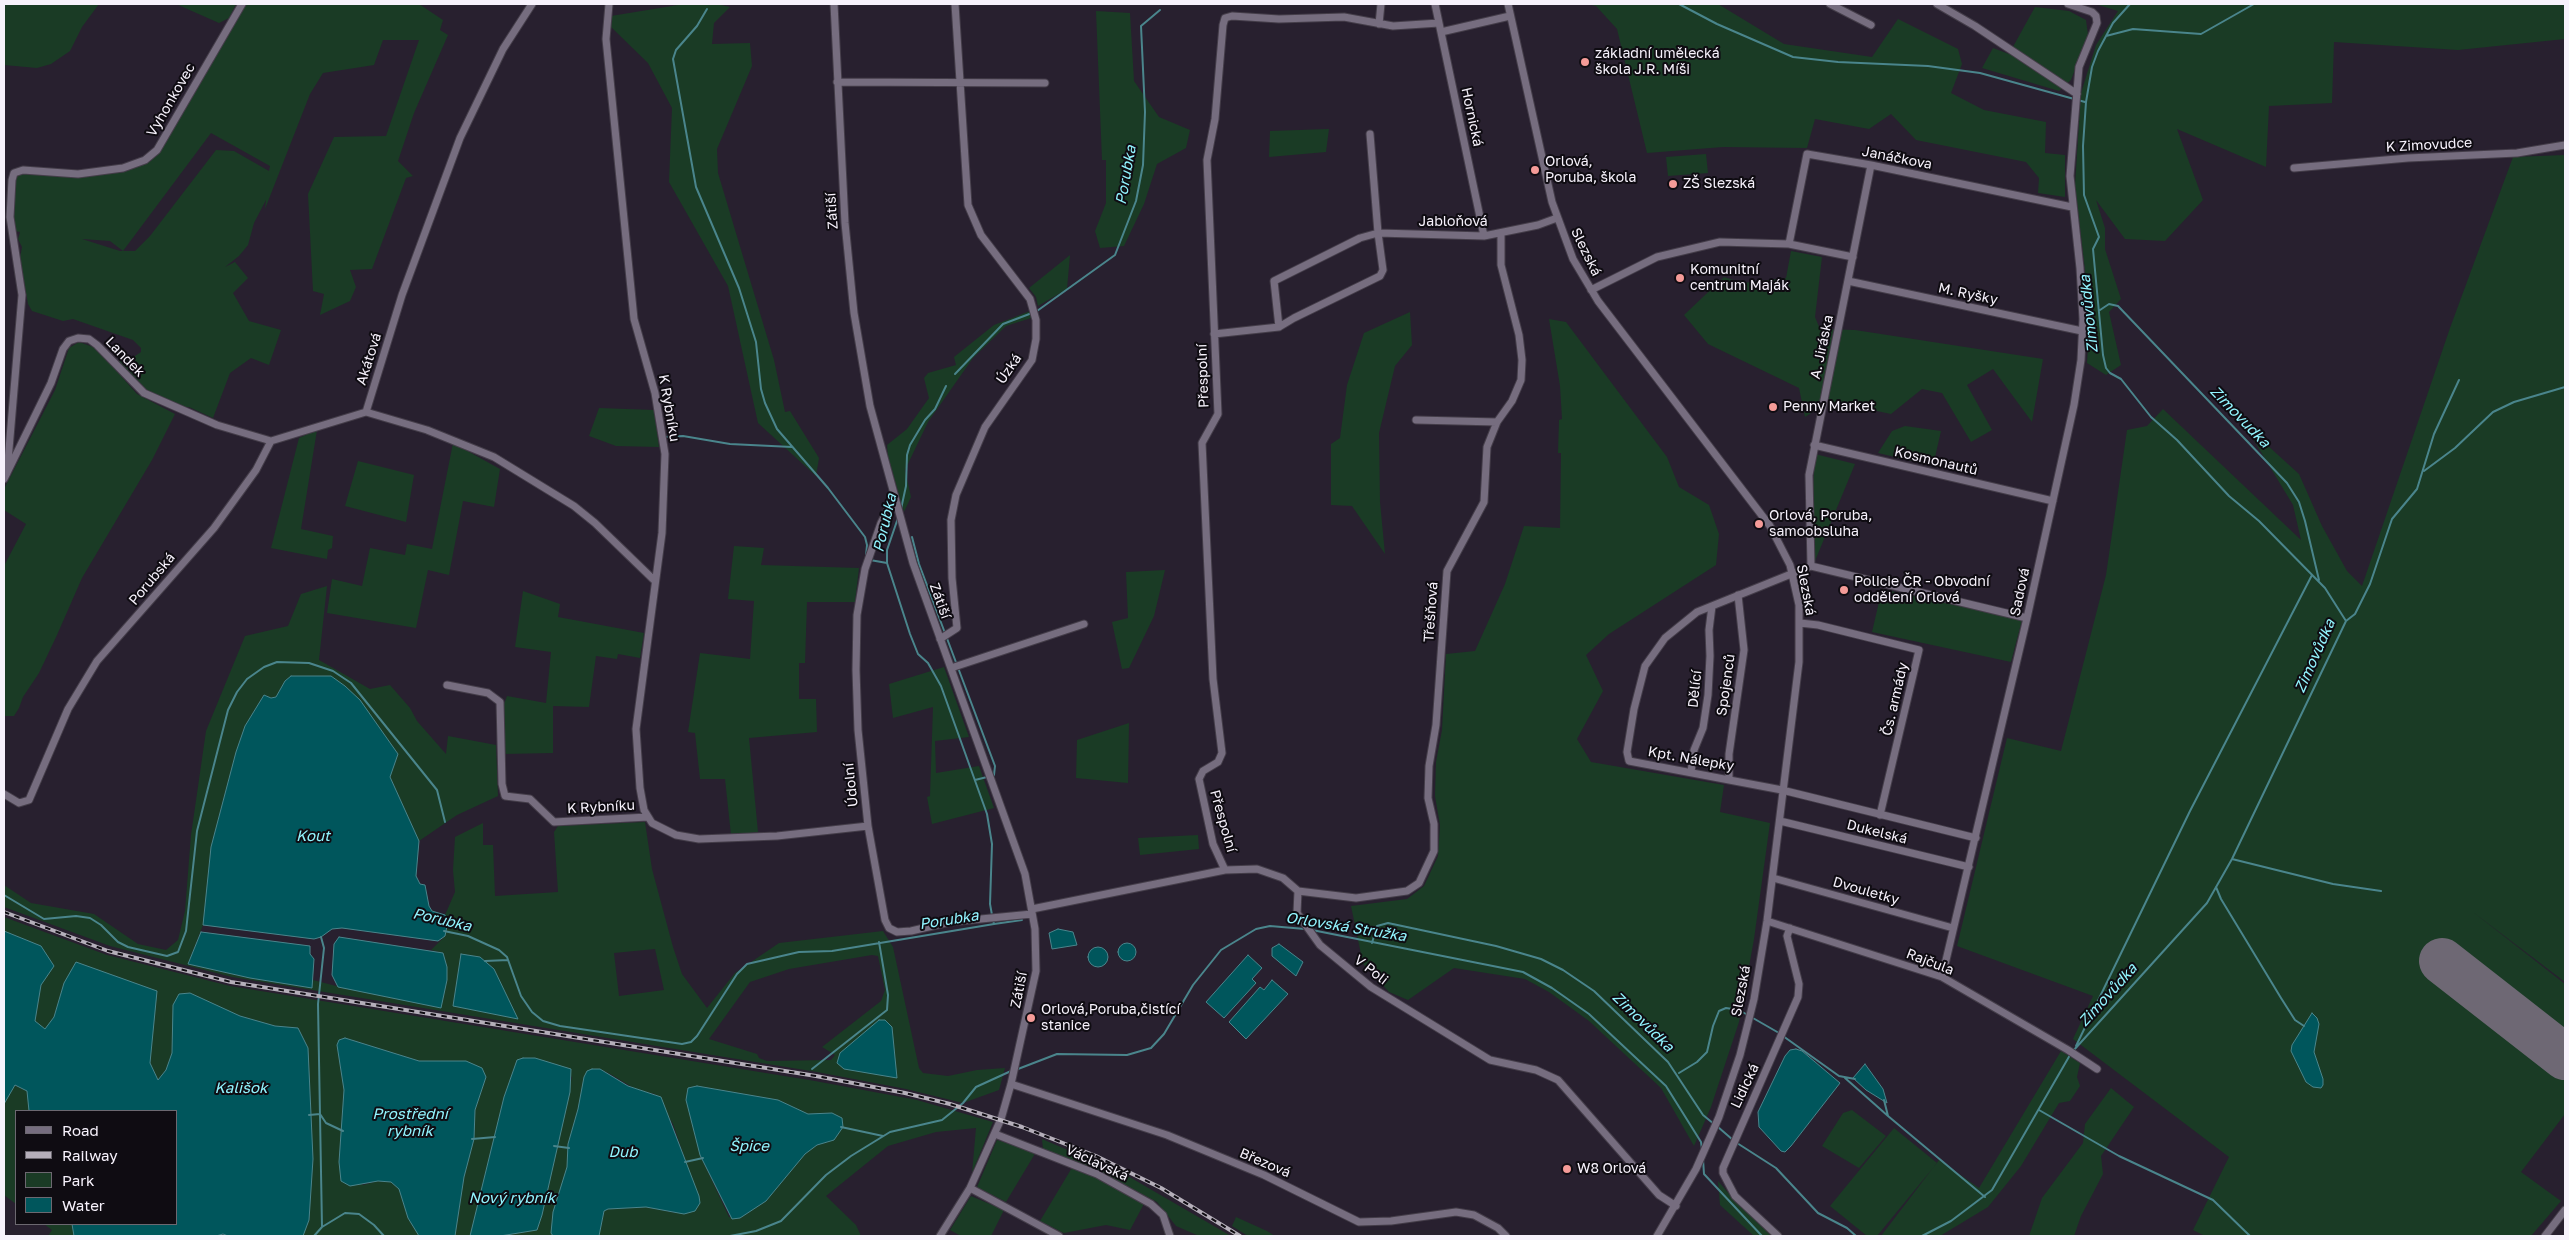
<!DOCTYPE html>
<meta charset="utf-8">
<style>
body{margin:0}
#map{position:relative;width:2569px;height:1240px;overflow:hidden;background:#28202f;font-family:"Golos Text",sans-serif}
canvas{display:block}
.frame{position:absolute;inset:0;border:5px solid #f7f2fc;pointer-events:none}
.legend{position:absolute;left:15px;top:1110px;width:162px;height:115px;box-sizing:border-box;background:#0f0c12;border:1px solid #6c6870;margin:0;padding:6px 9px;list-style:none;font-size:15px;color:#f7f2fc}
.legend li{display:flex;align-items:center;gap:10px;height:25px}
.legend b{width:25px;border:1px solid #6c6870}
</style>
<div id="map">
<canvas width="2569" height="1240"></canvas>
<div class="frame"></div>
<ul class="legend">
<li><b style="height:6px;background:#766d7f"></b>Road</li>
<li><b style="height:6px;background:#b5afba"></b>Railway</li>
<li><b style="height:14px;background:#1a3b25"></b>Park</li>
<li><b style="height:14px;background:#00565c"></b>Water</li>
</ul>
</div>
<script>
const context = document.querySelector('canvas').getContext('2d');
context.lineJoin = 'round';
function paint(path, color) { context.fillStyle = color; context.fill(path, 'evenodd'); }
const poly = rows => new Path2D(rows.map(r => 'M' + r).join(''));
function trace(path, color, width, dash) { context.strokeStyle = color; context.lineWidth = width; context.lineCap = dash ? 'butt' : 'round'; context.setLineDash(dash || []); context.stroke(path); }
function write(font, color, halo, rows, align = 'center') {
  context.font = font + ' "Golos Text",sans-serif'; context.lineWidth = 4; context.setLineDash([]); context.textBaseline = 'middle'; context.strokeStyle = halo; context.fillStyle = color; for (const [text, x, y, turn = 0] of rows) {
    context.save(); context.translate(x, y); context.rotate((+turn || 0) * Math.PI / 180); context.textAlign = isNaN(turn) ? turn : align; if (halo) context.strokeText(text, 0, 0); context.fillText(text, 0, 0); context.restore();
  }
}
const green = poly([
 [4,4,99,4,82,27,70,51,51,64,37,68,4,65],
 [176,4,236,4,229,18,219,23],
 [242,4,419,4,443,20,440,30,448,35,414,113,398,161,413,176,406,178,372,269,350,270,356,287,350,301,320,315,324,294,313,291,308,194,334,137,386,136,419,40,383,40,374,65,323,73,310,94,265,209,266,200,254,223,248,245,239,256,225,267,235,262,248,278,233,293,249,321,281,330,269,365,251,358,230,373,213,418,189,407,183,408,139,387,118,362,121,359,135,356,141,352,141,348,133,340,73,319,63,321,32,311,28,304,20,258,22,247,18,239,20,232,15,231,13,207,16,175,19,173,124,170,151,161],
 [211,133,270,166,269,171,234,151,216,150,150,236,135,251,120,251,82,239,110,241,123,251],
 [684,4,717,4,730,7,714,23,712,44,750,43,752,66,717,149,718,173,774,360,785,412,790,411,819,458,816,476,758,423,728,286,669,182,672,108,648,63,611,27,611,16],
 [1587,4,1718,4,1784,44,1872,57,1898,19,1958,49,1962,64,1951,93,1984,110,2046,122,2045,153,2065,155,2065,197,2038,193,2039,178,2026,162,1916,140,1891,114,1869,129,1815,119,1807,148,1723,147,1647,153,1617,29,1596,6],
 [2095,4,2565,4,2565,39,2458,50,2334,42,2332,103,2269,106,2266,167,2177,129,2203,200,2165,241,2125,239,2096,200,2105,228,2105,249,2121,299,2109,312,2121,365,2106,375,2087,363,2089,332,2085,270,2075,185,2081,93,2096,45,2118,11],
 [2035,7,2069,11,2086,20,2088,35,2071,80,2059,91,1982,68,1993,48,2009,54],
 [1096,11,1130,13,1134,81,1159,117,1190,130,1186,148,1157,164,1144,204,1124,246,1100,248,1095,231,1106,203,1106,160,1102,160],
 [1329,129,1326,152,1269,157,1270,131],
 [1706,154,1708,173,1668,176,1666,157],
 [2565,155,2565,982,2473,912,2565,984,2565,1114,2521,1172,2561,1201,2531,1236,2205,1236,2193,1230,2229,1157,2073,1039,2093,996,1957,946,2007,738,2061,751,2106,575,2127,430,2147,426,2163,409,2301,540,2293,505,2244,424,2299,474,2322,526,2347,571,2362,586,2450,328,2513,157],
 [1791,251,1822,257,1815,317,1820,329,1855,330,2043,359,2032,422,1993,369,1967,385,1992,430,1971,442,1942,393,1922,389,1891,414,1830,401,1805,417,1799,388,1708,344,1684,315,1724,277,1743,283,1786,278],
 [1070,255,1067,289,1038,306,1036,297,1029,288],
 [1030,311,1031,318,1006,326,973,358,928,422,905,470,911,497,904,512,888,456,887,445,907,429,929,398,924,378,928,373,956,365,954,357,994,325],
 [1410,312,1412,345,1395,366,1379,433,1380,502,1385,554,1352,506,1331,505,1331,444,1340,438,1347,385,1364,333],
 [1549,319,1566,322,1667,457,1679,487,1709,505,1719,534,1716,565,1609,634,1586,655,1603,691,1577,739,1591,762,1724,785,1720,812,1770,823,1754,939,1739,1022,1711,1107,1694,1146,1661,1088,1589,1021,1549,992,1525,979,1454,968,1408,1000,1389,992,1363,964,1351,906,1407,899,1424,886,1438,856,1440,825,1435,796,1436,762,1442,730,1446,654,1475,651,1505,584,1524,526,1560,528,1561,453,1558,453,1559,420,1562,419,1560,386],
 [79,342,96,348,137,394,175,414,152,460,82,578,57,635,39,673,23,697,19,708,14,716,4,716,4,566,26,524,4,510,4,489,55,390,69,348],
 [599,408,654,410,659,447,616,446,589,436],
 [1905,426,1941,431,1933,466,1878,453,1892,431],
 [317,430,301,529,333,536,332,548,328,550,327,559,271,548,299,438],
 [453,443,500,469,494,507,463,501,449,575,428,570,416,628,327,613,332,579,362,586,370,548,405,555,407,544,432,549],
 [1815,454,1855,464,1815,561,1812,502],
 [358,461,414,475,406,522,345,506],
 [734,546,764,548,761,565,859,568,855,602,807,602,805,663,799,663,799,699,816,699,817,732,749,738,758,832,731,835,725,779,700,779,695,733,688,732,700,653,750,659,754,601,728,599],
 [1165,570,1154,616,1129,668,1122,669,1112,622,1128,618,1126,572],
 [327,586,319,660,370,689,390,685,410,708,417,721,446,754,448,736,496,745,498,796,457,815,419,841,390,777,398,754,360,701,345,686,291,676,285,681,276,697,271,698,264,695,245,726,236,752,211,847,203,925,188,964,250,978,312,988,313,980,344,988,441,1008,447,980,447,967,443,953,431,950,445,936,448,921,445,915,455,892,453,870,455,837,483,823,483,845,493,845,495,896,558,892,554,832,558,826,645,822,652,869,673,947,682,974,707,1008,735,973,779,943,883,931,893,947,919,1068,923,1073,948,1076,977,1070,1005,1068,999,1090,963,1103,906,1089,817,1072,232,977,110,946,4,907,4,885,31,903,94,914,138,944,166,950,178,940,185,911,191,835,206,731,245,636,288,626,301,594],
 [655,949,664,990,619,996,614,953],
 [461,954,480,957,494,969,453,1006],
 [872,955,878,956,885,990,881,1001,822,1047,835,1055,831,1060,767,1061,759,1058,757,1054,709,1039,750,982,789,969],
 [1882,589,2022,620,2011,662,1872,632],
 [523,591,560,604,558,617,644,633,640,658,618,654,617,659,596,656,589,707,553,706,553,753,502,754,503,707,507,696,546,703,551,652,515,647],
 [944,667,969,737,935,741,936,773,979,766,994,808,932,824,927,797,930,796,933,707,893,718,889,684],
 [1129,723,1128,783,1076,778,1077,740],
 [1198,835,1199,849,1140,855,1138,838],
 [4,917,107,955,230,986,815,1081,917,1100,993,1122,972,1173,976,1128,936,1132,888,1146,826,1196,856,1225,861,1236,599,1236,604,1211,608,1209,646,1207,676,1213,691,1177,673,1124,655,1094,637,1090,612,1075,600,1069,592,1069,584,1077,578,1109,568,1144,568,1167,551,1233,553,1236,500,1236,537,1230,572,1077,517,1060,504,1097,470,1236,455,1236,464,1177,474,1139,475,1110,486,1077,466,1061,419,1061,345,1038,337,1045,344,1090,339,1162,363,1185,378,1181,391,1182,399,1189,408,1218,419,1236,303,1236,309,1220,313,1159,308,1048,298,1028,275,1026,240,1016,219,1007,173,1033,172,1053,166,1070,158,1080,150,1063,152,1038,64,983,54,1017,45,1030,35,1021,41,985,41,946,4,931],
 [697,1086,778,1100,808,1114,832,1113,834,1140,817,1145,805,1154,766,1201,740,1218,729,1217,700,1155,686,1100,688,1088],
 [2061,1051,2080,1063,2077,1077,2080,1086,2070,1101,2059,1103,2021,1166,1988,1207,1940,1236,1881,1236,1939,1160,1979,1188],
 [14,1085,27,1091,30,1109,29,1111,16,1111,16,1204,4,1195,4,1104],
 [2111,1088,2134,1107,2101,1156,2103,1174,2081,1216,2074,1236,2029,1236,2042,1198,2083,1143,2085,1124],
 [1852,1110,1886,1136,1859,1168,1822,1146,1843,1113],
 [1894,1128,1937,1163,1877,1236,1867,1236,1830,1206],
 [1042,1139,1126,1175,1231,1236,1199,1236,1176,1226,1157,1202,1101,1172,1043,1149],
 [997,1140,1036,1152,1006,1202,977,1187],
 [1073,1166,1146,1200,1130,1230,1106,1225,1064,1233,1040,1221],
 [1718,1181,1731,1196,1771,1236,1754,1236,1720,1205],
 [971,1196,1004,1210,991,1236,961,1236,950,1230],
 [1236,1217,1267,1231,1275,1236,1248,1236,1232,1226],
 [44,1224,72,1224,74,1236,48,1236,52,1230]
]);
const water = poly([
 [291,676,331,676,345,686,360,700,398,754,390,777,419,841,416,876,420,884,425,885,429,906,432,911,445,915,448,921,445,936,438,941,342,928,332,929,321,937,314,939,203,925,211,847,236,752,245,726,264,695,271,698,276,697,285,681,291,676],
 [1058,929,1073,932,1077,945,1052,949,1049,933,1058,929],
 [4,931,41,946,54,966,41,985,35,1021,45,1029,54,1017,64,983,76,962,157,991,150,1063,158,1080,166,1070,172,1053,173,1005,179,994,190,993,240,1016,275,1026,298,1028,308,1048,313,1159,309,1220,303,1236,228,1236,223,1234,216,1236,74,1236,72,1224,176,1224,176,1111,29,1111,27,1091,15,1085,4,1104,4,931],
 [201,932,310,946,310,954,314,959,312,988,250,978,188,964,201,932],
 [339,937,443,953,447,967,447,980,441,1008,338,987,332,975,334,944,339,937],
 '1118 952a9 9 0 1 1 18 0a9 9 0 1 1-18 0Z',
 [1279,944,1303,962,1296,976,1272,956,1272,948,1279,944],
 '1088 957a10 10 0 1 1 20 0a10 10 0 1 1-20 0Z',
 [461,954,480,957,494,969,518,1019,453,1006,461,954],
 [1248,955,1262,968,1252,979,1256,983,1224,1018,1206,1002,1248,955],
 [1272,980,1288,994,1246,1039,1229,1022,1260,987,1264,990,1272,980],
 [2312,1013,2317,1018,2319,1024,2314,1052,2323,1079,2323,1085,2321,1088,2313,1087,2306,1082,2291,1051,2292,1045,2312,1013],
 [879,1020,885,1020,892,1027,897,1078,844,1069,837,1063,840,1053,879,1020],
 [345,1038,419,1061,466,1061,482,1068,486,1077,475,1110,474,1139,464,1177,455,1236,419,1236,408,1218,399,1189,391,1182,378,1181,350,1186,341,1181,339,1162,344,1090,337,1045,339,1040,345,1038],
 [1796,1049,1802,1051,1840,1083,1791,1146,1785,1152,1781,1151,1759,1127,1758,1112,1785,1056,1790,1050,1796,1049],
 [523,1058,535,1058,571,1069,570,1092,542,1215,537,1230,500,1236,470,1236,504,1097,517,1060,523,1058],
 [1865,1064,1883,1089,1887,1103,1866,1090,1853,1078,1865,1064],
 [592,1069,600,1069,628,1086,661,1097,699,1196,700,1203,695,1211,684,1214,646,1207,608,1209,604,1211,599,1236,553,1236,551,1233,553,1212,567,1167,568,1144,578,1109,584,1077,587,1071,592,1069],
 [697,1086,778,1100,808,1114,832,1113,842,1118,843,1127,834,1140,817,1145,805,1154,766,1201,740,1218,732,1219,700,1155,686,1100,688,1088,697,1086]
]);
const stream = poly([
 [1679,4,1717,24,1793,57,1838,62,1928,66,1980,73,2085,102],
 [707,9,697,26,676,50,673,59,696,187,739,288,756,342,761,389,765,403,777,429,828,488,865,537,867,545,866,556],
 [2106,36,2133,29,2201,34,2254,4],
 [2100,310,2109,304,2118,306,2287,483,2299,502,2305,521,2319,580],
 [1037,311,1115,255,1136,201,1143,165,1145,112,1141,26,1160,10],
 [955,374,1003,324,1032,313],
 [665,437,683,436,730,444,792,447],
 [2424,471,2455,448,2493,412,2514,402,2565,387],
 [901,509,906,486,907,455,910,445,925,420,935,409,946,386],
 [898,518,887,550,887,563,910,634,918,654,928,663,941,686,987,814,992,844,990,904,992,915],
 [912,537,919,564,995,766,994,775,992,776],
 [870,560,887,563],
 [2346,621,2355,614,2370,584,2392,519,2417,489,2434,434,2459,380],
 [975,780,987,777],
 [2232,859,2333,884,2381,891],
 [2216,887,2221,899,2281,998,2295,1020,2304,1026],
 [4,895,44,919,76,916,90,918,101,925,118,942,128,947,167,956,178,952,186,931,197,831,228,710,237,692,247,679,264,667,277,662,309,663,333,671,351,683,437,790,445,822],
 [994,924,1022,920],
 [1312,930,1523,972,1552,988,1589,1014,1666,1086,1701,1142,1702,1149],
 [444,931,468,936,499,950,507,957,521,996,532,1012,543,1021,560,1026,682,1044,691,1042,697,1036,737,974,747,964,799,952,832,951,994,924,993,920],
 [321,937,324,948,318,1004,322,1227],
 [1372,943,1377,926,1388,923,1496,946,1541,959,1563,970,1594,991,1668,1062,1703,1115,1714,1124],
 [485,961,508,960],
 [1783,1036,1839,1076,1855,1079],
 [2076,1046,2190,811,2312,575],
 [2073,1051,2207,903,2232,859,2346,621,2325,588,2259,521,2229,496,2177,440,2151,417,2121,379,2110,373,2106,368,2103,355,2093,249,2099,237,2084,195,2083,146,2086,102,2092,67,2098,51,2113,23,2130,4],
 [812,1069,887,1010,888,995,879,942],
 [1018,1069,1057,1054,1127,1055,1151,1048,1164,1034,1193,985,1221,950,1256,929,1270,926,1305,929],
 [1679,1073,1697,1062,1707,1052,1713,1026,1719,1011,1726,1008,1739,1010,1779,1033],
 [1845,1078,1888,1116],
 [1884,1100,1888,1116,1985,1197],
 [2039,1110,2119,1156,2213,1200,2250,1236],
 [309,1115,320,1114,326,1123,343,1131],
 [841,1127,883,1136],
 [1718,1127,1733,1140],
 [472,1139,495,1137],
 [1737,1143,1776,1168,1818,1213,1847,1228,1856,1236],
 [554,1146,569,1148],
 [1703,1159,1704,1174,1762,1236],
 [685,1162,703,1158],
 [314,1236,322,1227,345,1213,359,1214,374,1225,384,1236],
 [730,1236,756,1231,781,1221,826,1175,851,1156,890,1132,942,1120,963,1103,976,1087,1011,1071],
 [1922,1236,1951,1221,1992,1190,2070,1055]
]);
const runway = poly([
 [2442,961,2565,1057]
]);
const minor = poly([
 [609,4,606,39,634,319,655,393,665,454,662,533,636,729,640,788,644,810,652,823,676,835,699,839,777,836,868,826],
 [834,4,845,223,854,313,870,406,913,563,1025,874,1035,929,1036,971,1011,1084,1001,1119,970,1188,940,1236],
 [1435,4,1484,236],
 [1508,4,1552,202,1573,259,1598,301,1770,526,1790,565,1799,605,1799,662,1767,921,1754,999,1740,1055,1719,1117,1696,1169,1657,1236],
 [1830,4,1871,25],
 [1937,4,1975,26,2077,94],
 [1379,24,1381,4],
 [1441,32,1510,16],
 [837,82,1045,83],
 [2294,168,2408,158,2517,153,2565,145],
 [1789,244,1807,154,1871,165,2072,207],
 [1848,281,2082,331],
 [1591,290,1657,257,1720,242,1789,244,1853,257],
 [1279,327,1274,281,1360,238,1378,233,1484,236,1538,225,1557,218],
 [1214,334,1279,327,1294,318,1380,276,1383,270,1378,233,1370,134],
 [366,412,402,295,460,138,503,49,532,4],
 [366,412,427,430,494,457,574,506,595,523,655,581],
 [1416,420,1497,422],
 [1814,445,2053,501],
 [7,473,22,295,10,217,12,180,14,173,23,170,78,174,123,168,145,160,157,150,242,4],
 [4,479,51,383,63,349,69,341,78,338,89,339,97,345,144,393,217,425,271,441],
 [894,497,881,523,865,569,857,615,856,670,858,730,868,826,885,920,889,928,897,932,911,931,950,922,1032,914],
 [1811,566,1809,475,1871,165],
 [1800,623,1818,625,1919,650,1880,815],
 [940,639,957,628,952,578,951,520,956,495,985,427,1032,360,1036,339,1036,320,1030,299,981,235,968,205,955,4],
 [951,668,1084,624],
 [447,685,488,693,500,702,502,784,505,796,530,799,554,822,648,817],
 [1691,772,1694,750,1703,728,1708,695,1710,656,1709,630,1712,606],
 [1729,779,1729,754,1744,650,1738,595],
 [4,794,19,803,29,800,68,709,97,661,214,528,256,470,271,441,366,412],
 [1780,821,1969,867],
 [1976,838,1782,790,1629,761,1627,752,1634,709,1645,666,1665,638,1697,612,1811,566,2027,618],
 [1225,870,1213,844,1199,779,1203,771,1218,762,1222,753,1213,679,1202,443,1218,414,1207,160,1215,119,1223,25,1225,18,1232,16,1279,19,1344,17,1393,26,1439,23],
 [1773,878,1953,928],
 [1298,891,1356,898,1407,891,1419,883,1434,851,1434,824,1428,798,1429,766,1436,725,1447,571,1484,502,1487,447,1497,422,1512,401,1521,380,1522,360,1519,335,1501,265,1501,234],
 [1032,909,1225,870,1257,869,1283,878,1298,891,1297,913,1320,945,1371,987,1490,1060,1536,1070,1558,1080,1659,1195,1676,1206],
 [1767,921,1942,977,2068,1050,2097,1069],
 [1942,977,2027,618,2074,405,2081,360,2083,319,2080,268,2070,176,2079,67,2097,23,2096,16,2092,12,2068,4],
 [1011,1084,1167,1135,1264,1175,1359,1222,1391,1221,1456,1212,1474,1215,1498,1228,1506,1236],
 [995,1134,1097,1174,1151,1204,1163,1215,1170,1236],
 [970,1188,1059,1236],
 [1778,1236,1735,1196,1723,1173,1723,1168,1798,997,1799,984,1787,936,1790,928],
 [2545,1236,2565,1210]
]);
const rail = poly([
 [4,912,108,951,231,982,816,1076,905,1093,950,1104,1022,1127,1096,1156,1161,1188,1240,1236]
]);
const markers = [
 [1585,62,5,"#f59b98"],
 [1535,170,5,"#f59b98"],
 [1673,184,5,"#f59b98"],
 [1680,278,5,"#f59b98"],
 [1773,407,5,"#f59b98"],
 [1759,524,5,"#f59b98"],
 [1844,590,5,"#f59b98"],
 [1031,1018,5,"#f59b98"],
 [1567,1169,5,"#f59b98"]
];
const poiNames = [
 ["základní umělecká",1595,54],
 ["škola J.R. Míši",1595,70],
 ["Orlová,",1545,162],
 ["Poruba, škola",1545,178],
 ["ZŠ Slezská",1683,184],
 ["Komunitní",1690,270],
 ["centrum Maják",1690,286],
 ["Penny Market",1783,407],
 ["Orlová, Poruba,",1769,516],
 ["samoobsluha",1769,532],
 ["Policie ČR - Obvodní",1854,582],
 ["oddělení Orlová",1854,598],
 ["Orlová,Poruba,čistící",1041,1010],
 ["stanice",1041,1026],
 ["W8 Orlová",1577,1169]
];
const streetNames = [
 ["Vyhonkovec",171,100,-60],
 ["Hornická",1472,117,78],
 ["K Zimovudce",2429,145,-3],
 ["Janáčkova",1897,158,11],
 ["Zátiší",832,211,-94],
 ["Jabloňová",1453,222],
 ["Slezská",1586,252,64],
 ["M. Ryšky",1968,294,12],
 ["A. Jiráska",1822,347,-78],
 ["Landek",125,357,46],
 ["Akátová",369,359,-72],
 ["Úzká",1009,369,-55],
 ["Přespolní",1203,376,-92],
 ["K Rybníku",669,408,80],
 ["Kosmonautů",1936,461,13],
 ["Porubská",152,579,-50],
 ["Slezská",1806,590,79],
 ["Sadová",2020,592,-78],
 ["Zátiší",940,601,70],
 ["Třešňová",1431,612,-86],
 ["Spojenců",1726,685,-82],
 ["Dělící",1695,689,-84],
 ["Čs. armády",1895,699,-77],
 ["Kpt. Nálepky",1691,759,10],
 ["Údolní",851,785,-96],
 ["K Rybníku",601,807,-3],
 ["Přespolní",1223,821,74],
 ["Dukelská",1877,832,14],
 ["Dvouletky",1866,891,16],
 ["Rajčula",1930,962,21],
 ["V Poli",1371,970,38],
 ["Zátiší",1019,990,-79],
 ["Slezská",1741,991,-79],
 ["Lidická",1745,1086,-65],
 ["Václavská",1097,1163,25],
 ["Březová",1265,1163,23]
];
const waterNames = [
 ["Porubka",1126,175,-80],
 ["Zimovůdka",2089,314,-96],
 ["Zimovudka",2240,417,46],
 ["Porubka",885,523,-77],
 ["Zimovůdka",2315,656,-66],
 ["Kout",313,836],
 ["Porubka",442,920,13],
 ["Porubka",949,920,-9],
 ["Orlovská Stružka",1346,927,9],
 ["Zimovůdka",2108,995,-48],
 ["Zimovůdka",1643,1022,44],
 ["Kališok",241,1088],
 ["Prostřední",410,1114],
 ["rybník",410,1131],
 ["Špice",749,1146],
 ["Dub",623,1152],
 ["Nový rybník",512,1198]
];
paint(green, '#1a3b25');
paint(water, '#00565c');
trace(water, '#4a858c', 1);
trace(stream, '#4a858c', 2);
trace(runway, '#6e6874', 46);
trace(minor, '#443d49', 9);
trace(minor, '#766d7f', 7);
trace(rail, '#b5afba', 4);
trace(rail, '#0f0c12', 2, [5.5]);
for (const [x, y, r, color] of markers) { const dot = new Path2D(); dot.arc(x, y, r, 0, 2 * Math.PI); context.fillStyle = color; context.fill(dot); trace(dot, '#0f0c12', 2); }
write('14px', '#f7f2fc', '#0f0c12', poiNames, 'left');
write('14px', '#f7f2fc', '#0f0c12', streetNames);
write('italic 15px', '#92f5ff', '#0f0c12', waterNames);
</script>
